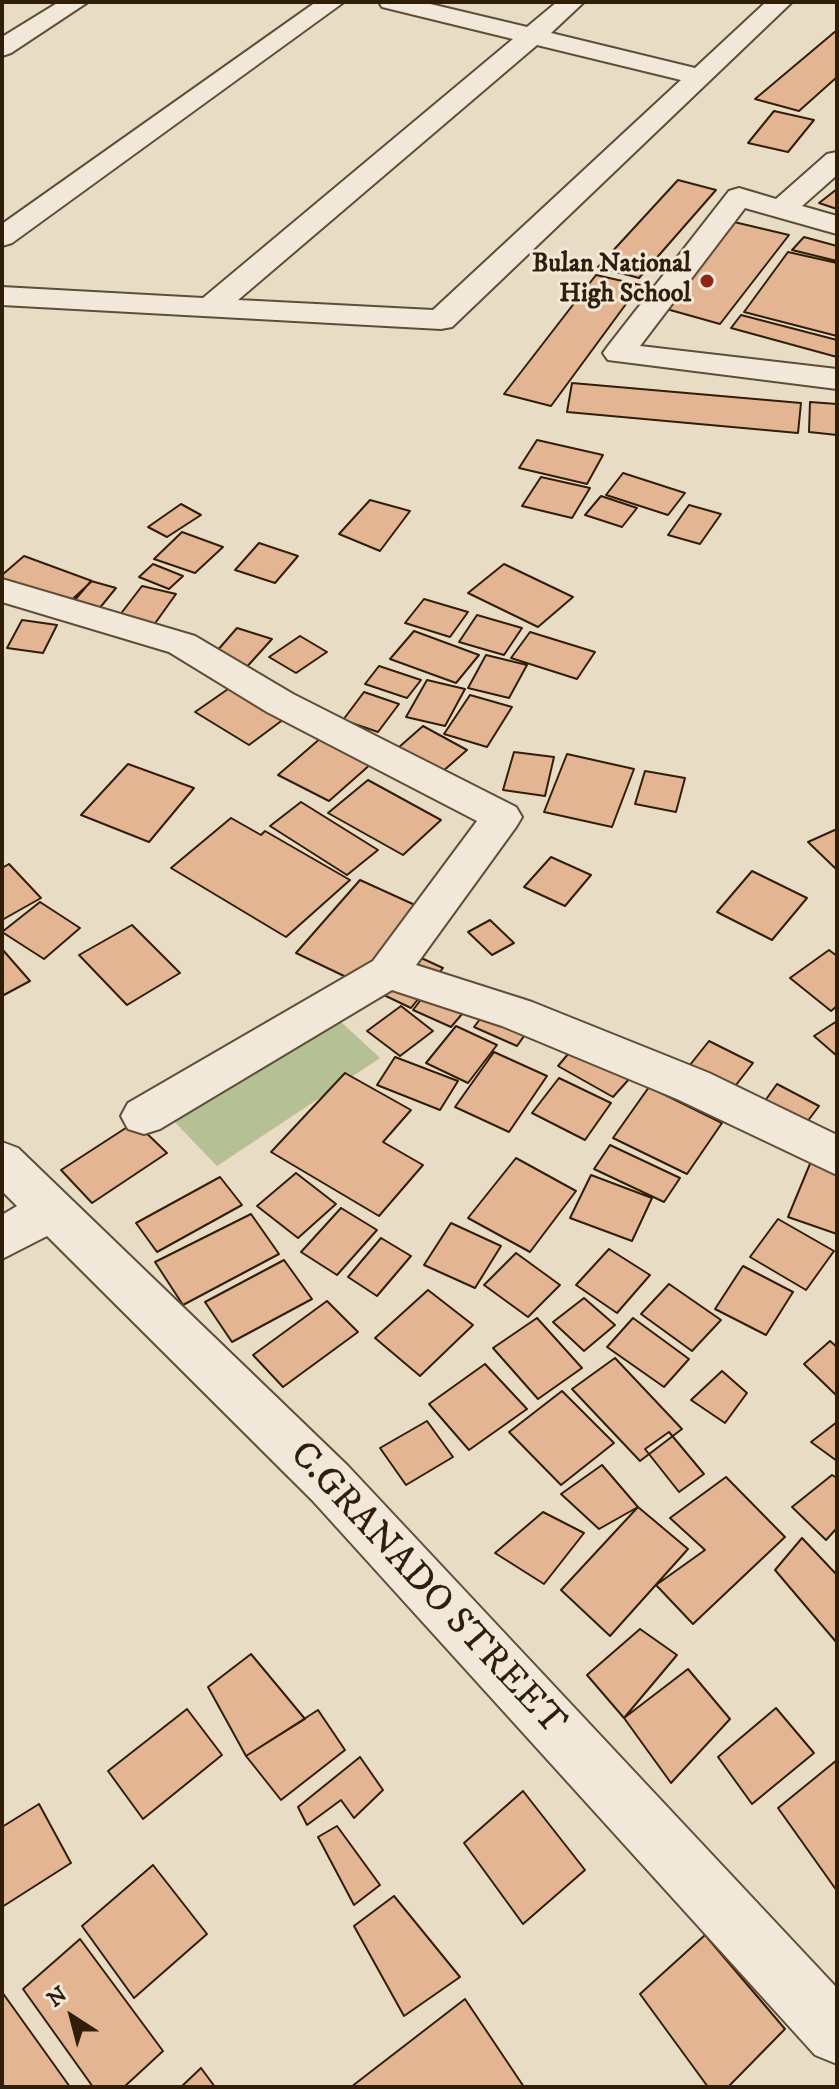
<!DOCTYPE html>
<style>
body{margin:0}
#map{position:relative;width:839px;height:2089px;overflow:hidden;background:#e9dcc4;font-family:"IM FELL DW Pica",serif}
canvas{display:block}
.frame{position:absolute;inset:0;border:4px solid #301e09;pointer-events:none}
.north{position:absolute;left:32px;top:1977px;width:80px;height:80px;-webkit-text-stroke:6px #f1e8d9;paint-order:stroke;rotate:324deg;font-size:22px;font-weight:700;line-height:32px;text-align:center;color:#301e09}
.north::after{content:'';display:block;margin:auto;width:28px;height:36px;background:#301e09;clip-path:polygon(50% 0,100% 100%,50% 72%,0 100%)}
</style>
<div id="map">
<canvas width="839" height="2089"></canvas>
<div class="frame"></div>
<div class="north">N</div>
</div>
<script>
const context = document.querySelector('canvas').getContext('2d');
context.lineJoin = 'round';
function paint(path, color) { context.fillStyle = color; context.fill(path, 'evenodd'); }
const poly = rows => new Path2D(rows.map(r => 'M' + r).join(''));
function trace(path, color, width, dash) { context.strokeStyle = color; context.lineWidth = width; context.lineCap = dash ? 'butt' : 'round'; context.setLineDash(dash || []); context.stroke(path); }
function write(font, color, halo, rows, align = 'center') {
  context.font = font + ' "IM FELL DW Pica",serif'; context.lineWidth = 6; context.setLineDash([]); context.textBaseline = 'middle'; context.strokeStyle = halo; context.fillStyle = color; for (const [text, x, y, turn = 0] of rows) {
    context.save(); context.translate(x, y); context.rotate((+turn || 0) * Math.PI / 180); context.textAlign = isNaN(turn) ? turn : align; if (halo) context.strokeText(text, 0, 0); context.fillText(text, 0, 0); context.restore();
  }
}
const green = poly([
 [325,1007,380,1058,217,1166,163,1110]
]);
const building = poly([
 [837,30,837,77,799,111,755,99,837,30],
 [774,111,814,120,788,152,748,143,774,111],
 [678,180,716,190,639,278,598,267,678,180],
 [837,189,837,209,819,203,837,189],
 [734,222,789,235,720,324,663,308,734,222],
 [804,237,837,246,837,261,792,250,804,237],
 [788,252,837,263,837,336,744,312,788,252],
 [596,275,640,285,551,406,504,394,596,275],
 [741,315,837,340,837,357,731,328,741,315],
 [572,383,801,403,798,433,567,412,572,383],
 [810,402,837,404,837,435,809,432,810,402],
 [537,440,603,455,587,484,519,468,537,440],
 [623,473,685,493,668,515,606,495,623,473],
 [541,477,590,488,572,518,522,506,541,477],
 [601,496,637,508,622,527,585,515,601,496],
 [370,500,410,511,380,551,339,534,370,500],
 [181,504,201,515,167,537,148,527,181,504],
 [689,505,721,514,700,544,668,535,689,505],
 [182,532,223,547,195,573,154,559,182,532],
 [259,543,298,556,275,583,235,570,259,543],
 [24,556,92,581,62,609,2,586,2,575,24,556],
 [153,564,183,576,169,589,139,577,153,564],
 [504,564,573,597,538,627,468,593,504,564],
 [91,581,116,588,94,615,68,608,91,581],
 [142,586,176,594,151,629,116,620,142,586],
 [424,599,468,612,450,637,405,623,424,599],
 [477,615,522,628,504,655,459,642,477,615],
 [22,620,57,625,43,653,7,648,22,620],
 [237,628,272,639,244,670,210,659,237,628],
 [414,631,479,655,456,683,390,659,414,631],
 [530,632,595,652,577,679,511,658,530,632],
 [300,636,327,652,296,673,269,657,300,636],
 [486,655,527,665,509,698,468,688,486,655],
 [379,666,421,680,407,698,365,684,379,666],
 [427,680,465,689,445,726,406,717,427,680],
 [231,687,284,719,249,745,195,712,231,687],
 [364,692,399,704,378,732,343,720,364,692],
 [470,695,512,707,487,747,444,734,470,695],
 [423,726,467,750,442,772,398,748,423,726],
 [322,737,372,763,329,801,278,775,322,737],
 [514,752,554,757,545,796,503,790,514,752],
 [567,754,634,769,612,827,544,812,567,754],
 [128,764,194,788,149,842,81,815,128,764],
 [645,771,685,778,676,812,635,804,645,771],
 [368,780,441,820,403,855,328,813,368,780],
 [301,802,378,850,347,875,270,826,301,802],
 [231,818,261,835,265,831,350,880,286,937,171,868,231,818],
 [837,829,837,868,836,869,808,842,837,829],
 [551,857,591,875,565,906,524,887,551,857],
 [9,864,41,898,2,920,2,868,9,864],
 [752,871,807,898,772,940,717,912,752,871],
 [360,880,437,915,406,951,443,968,411,1008,296,953,360,880],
 [40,902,80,928,44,959,2,932,40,902],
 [490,920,514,943,492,955,468,932,490,920],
 [132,925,180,973,127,1005,79,955,132,925],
 [2,949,30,981,2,996,2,949],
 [829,950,837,956,837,1006,831,1011,790,978,829,950],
 [429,989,468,1007,451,1027,413,1010,429,989],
 [499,994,541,1012,517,1046,474,1027,499,994],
 [401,1006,433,1031,400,1056,367,1031,401,1006],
 [837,1021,837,1056,814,1036,837,1021],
 [456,1026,497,1045,468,1083,426,1063,456,1026],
 [709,1041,753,1063,726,1098,682,1075,709,1041],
 [574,1047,630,1078,613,1097,558,1066,574,1047],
 [494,1052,547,1076,509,1132,455,1107,494,1052],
 [395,1057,458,1081,440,1110,377,1085,395,1057],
 [345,1073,411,1110,383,1142,423,1165,379,1216,271,1152,345,1073],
 [559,1078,611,1103,585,1140,532,1113,559,1078],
 [777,1084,819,1106,798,1134,757,1112,777,1084],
 [649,1087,722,1123,687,1174,613,1138,649,1087],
 [135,1122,167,1153,92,1203,61,1170,135,1122],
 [610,1145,680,1178,664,1202,594,1169,610,1145],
 [516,1158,576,1191,530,1252,468,1218,516,1158],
 [812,1159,837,1168,837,1234,788,1217,812,1159],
 [296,1173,336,1204,298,1238,257,1206,296,1173],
 [591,1175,652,1198,632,1241,570,1218,591,1175],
 [220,1177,242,1205,157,1252,136,1223,220,1177],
 [341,1208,377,1230,337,1275,301,1252,341,1208],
 [251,1214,279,1254,183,1305,155,1262,251,1214],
 [778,1219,834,1251,806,1290,750,1257,778,1219],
 [451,1223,501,1246,475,1288,424,1265,451,1223],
 [381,1238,411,1256,377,1296,348,1277,381,1238],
 [609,1249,650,1275,617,1313,576,1285,609,1249],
 [516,1253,560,1285,528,1317,484,1285,516,1253],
 [284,1260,312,1299,232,1342,205,1302,284,1260],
 [743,1266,793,1292,766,1335,715,1309,743,1266],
 [669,1284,721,1320,692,1351,641,1314,669,1284],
 [428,1290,473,1325,420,1376,375,1338,428,1290],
 [584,1298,615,1325,584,1351,553,1322,584,1298],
 [327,1301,358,1332,283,1387,253,1355,327,1301],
 [537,1318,582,1368,538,1399,493,1348,537,1318],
 [633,1318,689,1359,664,1387,607,1347,633,1318],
 [830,1341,837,1347,837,1396,804,1364,830,1341],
 [615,1358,682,1429,640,1461,572,1389,615,1358],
 [485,1364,527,1409,469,1450,429,1404,485,1364],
 [722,1371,747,1393,725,1423,691,1400,722,1371],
 [562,1391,614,1443,561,1485,509,1432,562,1391],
 [427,1421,453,1457,406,1485,380,1448,427,1421],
 [837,1422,837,1461,811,1442,837,1422],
 [669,1432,704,1474,679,1492,645,1449,669,1432],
 [602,1465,638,1507,599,1529,561,1494,602,1465],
 [832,1475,837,1478,837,1528,826,1540,792,1507,832,1475],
 [726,1477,785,1537,693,1624,656,1585,705,1550,670,1518,726,1477],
 [638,1507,688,1549,610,1636,561,1590,638,1507],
 [543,1512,584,1533,544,1584,495,1553,543,1512],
 [802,1538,837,1575,837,1643,775,1570,802,1538],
 [640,1629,677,1655,624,1718,587,1675,640,1629],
 [251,1654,305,1719,246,1756,208,1687,251,1654],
 [688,1669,730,1719,671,1783,624,1718,688,1669],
 [776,1708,814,1753,752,1804,718,1757,776,1708],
 [187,1709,222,1755,143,1819,108,1771,187,1709],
 [318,1710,345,1750,281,1800,246,1756,318,1710],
 [360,1757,383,1790,354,1818,341,1800,307,1825,298,1807,360,1757],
 [837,1760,837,1891,778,1808,837,1760],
 [523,1791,585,1870,523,1924,464,1843,523,1791],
 [39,1804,71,1863,2,1907,2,1827,39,1804],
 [337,1826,380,1885,354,1905,318,1837,337,1826],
 [153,1865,207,1934,134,1998,82,1926,153,1865],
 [394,1896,460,1977,404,2016,354,1926,394,1896],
 [705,1935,785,2029,728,2087,708,2087,640,1994,705,1935],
 [80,1939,163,2051,124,2087,93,2087,23,1989,80,1939],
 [2,1992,70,2087,2,2087,2,1992],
 [465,1999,524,2087,351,2087,465,1999],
 [201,2068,215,2087,181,2087,201,2068]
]);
const minor = poly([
 [59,2,88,2,11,53,2,56,2,37,59,2],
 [316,2,344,2,12,243,2,246,2,224,316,2],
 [379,2,422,2,527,27,557,2,584,2,551,33,695,68,766,2,792,2,452,327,441,329,2,305,2,287,203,298,513,39,382,7,379,2],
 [537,45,681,80,433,310,238,300,537,45],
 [837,152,837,175,802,206,837,216,837,234,745,208,640,346,837,369,837,389,608,360,603,353,608,346,729,191,739,188,776,199,827,154,837,152],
 [2,579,195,636,293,694,516,807,522,817,516,827,416,965,532,1002,709,1073,837,1135,837,1175,677,1099,502,1026,392,990,160,1129,144,1134,128,1129,121,1116,128,1103,373,961,477,821,267,712,169,652,2,602,2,579],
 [2,1142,18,1148,348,1466,837,1988,837,2064,815,2055,312,1500,47,1236,2,1259,2,1215,17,1206,2,1191,2,1142]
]);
const markers = [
 [707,281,8,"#8f2418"]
];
const farPoinames = [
 ["Bulan National",691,266],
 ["High School",691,296]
];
const nearStreetnames = [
 ["C.GRANADO STREET",426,1590,47]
];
paint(green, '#b5c095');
paint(building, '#e4b592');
trace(building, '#301e09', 2);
trace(minor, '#5e4e38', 4);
paint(minor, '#f1e8d9');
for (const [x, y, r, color] of markers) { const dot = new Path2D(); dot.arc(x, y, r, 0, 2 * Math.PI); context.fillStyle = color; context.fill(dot); trace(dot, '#f1e8d9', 3); }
write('bold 26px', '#301e09', '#f1e8d9', farPoinames, 'right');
write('38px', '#301e09', '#f1e8d9', nearStreetnames);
</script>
